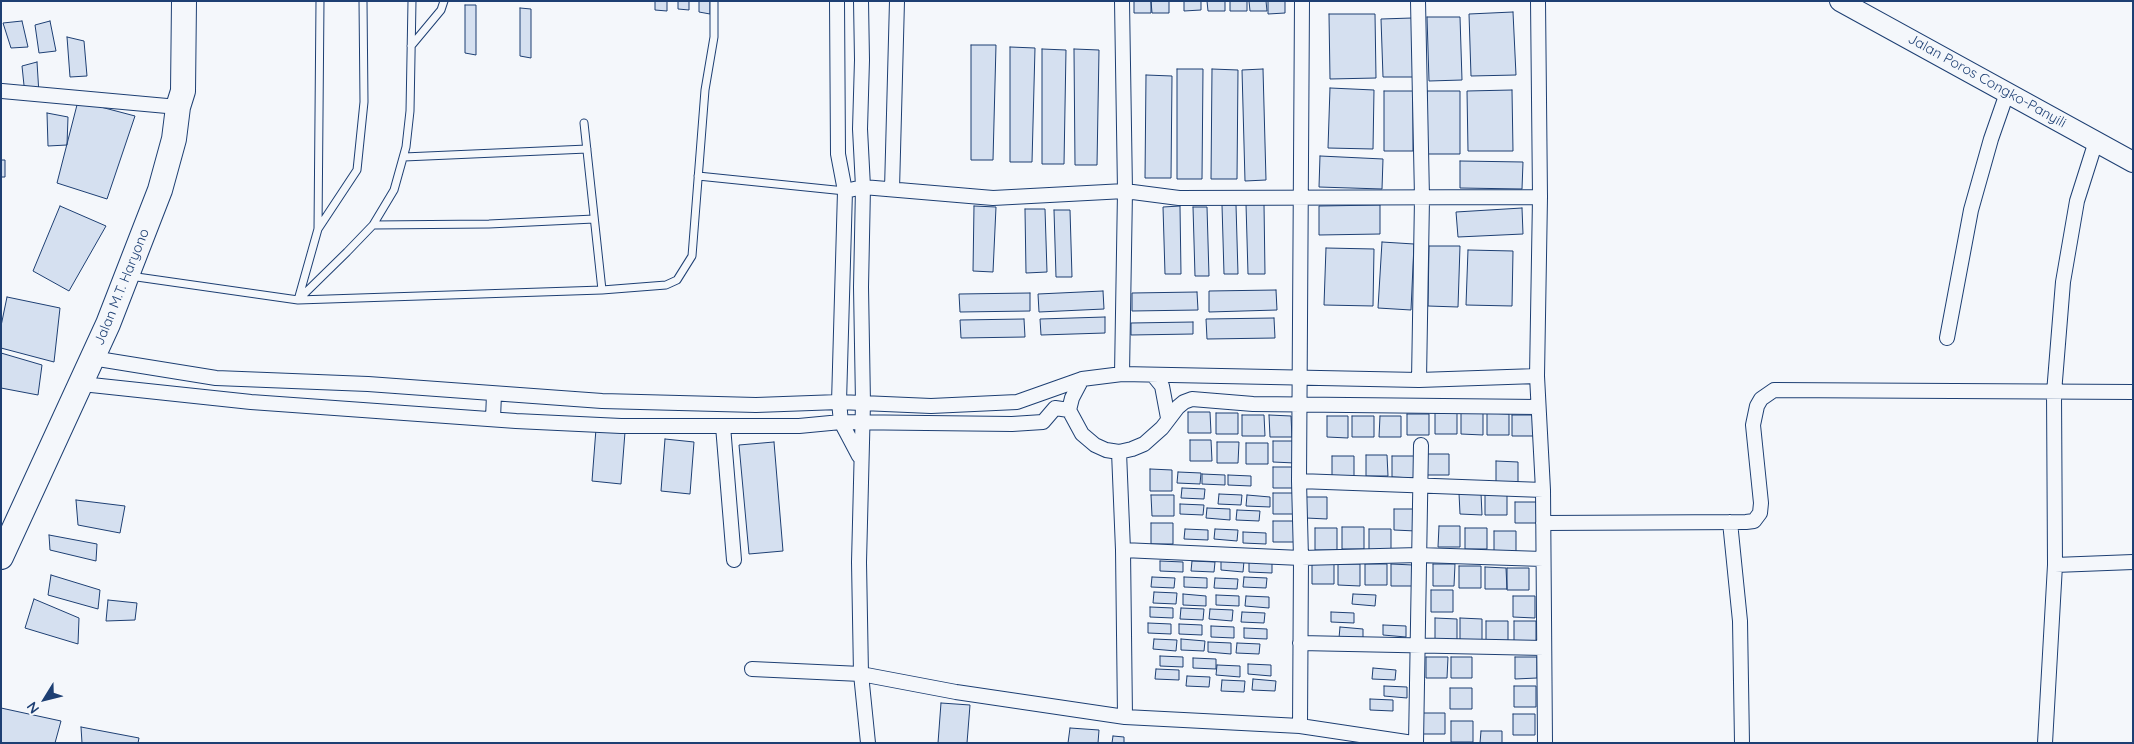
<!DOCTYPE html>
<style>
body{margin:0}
#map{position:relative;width:2134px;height:744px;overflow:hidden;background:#f4f7fb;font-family:Quicksand,sans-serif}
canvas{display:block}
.frame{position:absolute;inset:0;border:2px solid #1d3f73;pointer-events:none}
.north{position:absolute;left:20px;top:674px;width:50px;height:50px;-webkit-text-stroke:4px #f4f7fb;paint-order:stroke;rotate:234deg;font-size:14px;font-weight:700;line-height:20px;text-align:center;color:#1d3f73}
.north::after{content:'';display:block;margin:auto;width:18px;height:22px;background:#1d3f73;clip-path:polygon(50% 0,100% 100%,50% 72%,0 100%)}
</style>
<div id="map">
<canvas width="2134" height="744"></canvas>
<div class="frame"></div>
<div class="north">N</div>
</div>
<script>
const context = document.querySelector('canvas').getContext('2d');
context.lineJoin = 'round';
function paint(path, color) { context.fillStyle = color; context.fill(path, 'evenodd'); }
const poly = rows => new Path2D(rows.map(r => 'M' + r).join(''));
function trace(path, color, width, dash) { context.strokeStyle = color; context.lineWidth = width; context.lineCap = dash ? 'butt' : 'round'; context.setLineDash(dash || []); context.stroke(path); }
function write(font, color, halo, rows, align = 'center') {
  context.font = font + ' Quicksand,sans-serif'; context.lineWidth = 4; context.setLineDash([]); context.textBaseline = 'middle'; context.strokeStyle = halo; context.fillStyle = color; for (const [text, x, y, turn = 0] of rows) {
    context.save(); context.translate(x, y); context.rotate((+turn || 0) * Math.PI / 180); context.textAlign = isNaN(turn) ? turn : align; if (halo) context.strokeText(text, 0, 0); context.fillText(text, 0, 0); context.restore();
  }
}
const building = poly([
 [655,1,667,1,667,11,655,10,655,1],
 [678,1,689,1,689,10,678,9,678,1],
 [699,1,710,1,710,14,699,12,699,1],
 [1134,1,1151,1,1151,13,1134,13,1134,1],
 [1151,1,1169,1,1169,13,1152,13,1151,1],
 [1184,1,1201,1,1201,10,1184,11,1184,1],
 [1207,1,1225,1,1225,11,1208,11,1207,1],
 [1230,1,1247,1,1247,11,1230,11,1230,1],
 [1249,1,1266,1,1267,11,1250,11,1249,1],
 [1268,1,1285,1,1285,13,1268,14,1268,1],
 [465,5,476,5,476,55,465,53,465,5],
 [520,8,531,9,531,58,520,56,520,8],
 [1513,12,1516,75,1471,76,1469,14,1513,12],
 [1329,14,1375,14,1376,78,1330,79,1329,14],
 [1427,17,1460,17,1462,80,1429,81,1427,17],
 [1412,18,1414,77,1383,77,1381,19,1412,18],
 [22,21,28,47,11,48,3,23,22,21],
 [50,21,56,51,39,53,35,25,50,21],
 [67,37,84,41,87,76,70,77,67,37],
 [971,45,996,45,993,160,971,160,971,45],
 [1010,47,1035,48,1032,162,1010,162,1010,47],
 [1042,49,1066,50,1064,164,1042,164,1042,49],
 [1074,49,1099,50,1097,165,1075,165,1074,49],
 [37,62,39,94,25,95,22,66,37,62],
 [1177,69,1203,69,1202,179,1177,179,1177,69],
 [1212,69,1238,70,1237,179,1211,179,1212,69],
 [1263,69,1266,180,1245,181,1242,70,1263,69],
 [1146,75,1172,76,1171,178,1145,178,1146,75],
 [1330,88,1374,90,1373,149,1328,148,1330,88],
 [1512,90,1513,151,1468,151,1467,91,1512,90],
 [1384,91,1413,91,1413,151,1384,151,1384,91],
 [1427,91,1460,91,1460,154,1427,154,1427,91],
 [78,101,135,116,107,199,57,183,78,101],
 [47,113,68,117,67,145,48,146,47,113],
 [1320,156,1383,159,1382,189,1319,187,1320,156],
 [1,160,5,160,5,177,1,177,1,160],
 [1460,161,1523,162,1522,189,1460,188,1460,161],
 [1246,204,1264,204,1265,274,1248,274,1246,204],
 [1222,205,1236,205,1238,274,1224,274,1222,205],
 [1380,205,1380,234,1319,235,1319,206,1380,205],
 [60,206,106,226,69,291,33,271,60,206],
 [974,206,996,207,993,272,973,271,974,206],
 [1180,206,1181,274,1165,274,1163,207,1180,206],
 [1193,207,1207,207,1209,276,1195,276,1193,207],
 [1522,208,1523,234,1458,237,1456,212,1522,208],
 [1025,209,1045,209,1047,272,1026,273,1025,209],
 [1054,210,1070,210,1072,277,1056,277,1054,210],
 [1382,242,1414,244,1411,310,1378,308,1382,242],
 [1429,246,1460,246,1458,307,1428,306,1429,246],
 [1326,248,1374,249,1373,306,1324,305,1326,248],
 [1468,250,1513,251,1512,306,1466,305,1468,250],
 [1276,290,1277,310,1209,312,1209,291,1276,290],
 [1103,291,1104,309,1039,312,1038,294,1103,291],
 [1197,292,1198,310,1132,311,1132,293,1197,292],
 [1030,293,1030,311,960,312,959,294,1030,293],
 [7,297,60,308,54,362,1,348,1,326,7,297],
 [1105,317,1105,333,1041,335,1040,319,1105,317],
 [1274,318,1275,338,1207,339,1206,319,1274,318],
 [1024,319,1025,337,961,338,960,320,1024,319],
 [1193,322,1193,334,1131,335,1131,323,1193,322],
 [1,353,42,365,38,395,1,388,1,353],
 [1188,412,1210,412,1211,433,1188,433,1188,412],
 [1216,413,1238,413,1238,434,1216,434,1216,413],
 [1435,413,1457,413,1457,434,1435,434,1435,413],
 [1461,413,1483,413,1483,435,1461,434,1461,413],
 [1487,413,1509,414,1509,435,1487,435,1487,413],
 [1407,414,1429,414,1429,435,1407,435,1407,414],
 [1242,415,1264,415,1265,436,1242,436,1242,415],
 [1269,415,1291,416,1292,437,1270,437,1269,415],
 [1512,415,1534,415,1534,436,1512,436,1512,415],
 [1327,416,1348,416,1348,438,1327,437,1327,416],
 [1352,416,1374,416,1374,437,1352,437,1352,416],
 [1380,416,1401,416,1401,437,1379,437,1380,416],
 [596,429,625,432,621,484,592,481,596,429],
 [665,439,694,442,690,494,661,491,665,439],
 [1190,440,1211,440,1212,461,1190,461,1190,440],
 [1273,441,1295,441,1295,463,1273,462,1273,441],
 [774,442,783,551,749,554,739,445,774,442],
 [1217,442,1239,442,1238,463,1217,463,1217,442],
 [1246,443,1268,443,1268,464,1246,464,1246,443],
 [1427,454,1449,454,1449,475,1427,475,1427,454],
 [1366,455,1387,455,1388,476,1366,476,1366,455],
 [1332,456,1354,456,1354,477,1332,477,1332,456],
 [1392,456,1414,456,1414,478,1392,477,1392,456],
 [1496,461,1518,462,1518,483,1496,483,1496,461],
 [1273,467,1295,467,1295,488,1273,488,1273,467],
 [1150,469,1172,470,1172,491,1150,491,1150,469],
 [1178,472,1201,473,1200,484,1177,483,1178,472],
 [1202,474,1225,475,1225,485,1202,484,1202,474],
 [1228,475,1251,476,1251,486,1228,485,1228,475],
 [1182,488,1205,489,1204,499,1181,498,1182,488],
 [1273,493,1295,493,1295,514,1273,514,1273,493],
 [1459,493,1481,493,1482,515,1460,514,1459,493],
 [1485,493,1507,494,1507,515,1485,515,1485,493],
 [1219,494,1242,495,1241,505,1218,504,1219,494],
 [1151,495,1174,495,1174,516,1152,516,1151,495],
 [1247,495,1270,497,1270,507,1246,506,1247,495],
 [1305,497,1327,497,1327,519,1306,518,1305,497],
 [76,500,125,506,120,533,78,525,76,500],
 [1515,502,1537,502,1537,523,1515,523,1515,502],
 [1180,504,1204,505,1203,515,1180,514,1180,504],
 [1207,508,1230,509,1230,520,1206,518,1207,508],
 [1394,509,1416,509,1416,531,1394,530,1394,509],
 [1237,510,1260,511,1259,521,1236,520,1237,510],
 [1273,521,1295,521,1295,542,1273,542,1273,521],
 [1151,523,1173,523,1173,544,1151,544,1151,523],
 [1439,526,1460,526,1460,547,1438,547,1439,526],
 [1342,527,1364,527,1364,549,1342,549,1342,527],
 [1315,528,1337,528,1337,550,1315,550,1315,528],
 [1465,528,1487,528,1487,549,1465,549,1465,528],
 [1185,529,1208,530,1208,540,1184,539,1185,529],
 [1215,529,1238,530,1237,541,1214,539,1215,529],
 [1369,529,1391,529,1391,550,1369,550,1369,529],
 [1494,531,1516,531,1516,553,1494,553,1494,531],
 [1243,532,1266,533,1266,544,1243,543,1243,532],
 [49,535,97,544,96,561,50,550,49,535],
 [1221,560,1244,561,1243,572,1221,570,1221,560],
 [1160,561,1183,562,1183,572,1160,571,1160,561],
 [1192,561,1215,562,1214,572,1191,571,1192,561],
 [1249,562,1272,563,1272,573,1249,572,1249,562],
 [1312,563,1334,563,1334,584,1312,584,1312,563],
 [1338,564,1360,564,1360,586,1338,585,1338,564],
 [1365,564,1387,564,1387,585,1365,585,1365,564],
 [1391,564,1413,565,1413,586,1391,586,1391,564],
 [1433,564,1455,564,1454,586,1433,586,1433,564],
 [1459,566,1481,566,1481,588,1459,588,1459,566],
 [1485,567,1506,568,1507,589,1485,589,1485,567],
 [1507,568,1529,568,1529,590,1507,590,1507,568],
 [51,575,100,590,98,609,48,595,51,575],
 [1152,577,1175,578,1174,588,1151,587,1152,577],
 [1184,577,1207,578,1207,588,1184,587,1184,577],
 [1244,577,1267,578,1266,588,1243,587,1244,577],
 [1215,578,1238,579,1237,589,1214,588,1215,578],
 [1431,590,1453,590,1453,612,1431,612,1431,590],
 [1154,592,1177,593,1176,604,1153,603,1154,592],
 [1183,594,1206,596,1206,606,1183,605,1183,594],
 [1353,594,1376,595,1375,606,1352,604,1353,594],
 [1216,595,1239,596,1239,606,1216,605,1216,595],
 [1246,596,1269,597,1269,608,1245,606,1246,596],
 [1513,596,1535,596,1535,618,1513,617,1513,596],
 [34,599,79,618,78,644,25,628,34,599],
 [108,600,137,603,135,620,106,621,108,600],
 [1150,607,1173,608,1173,618,1150,617,1150,607],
 [1181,608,1204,609,1203,620,1180,619,1181,608],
 [1210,609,1233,610,1232,621,1209,619,1210,609],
 [1242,612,1265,613,1264,623,1241,622,1242,612],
 [1331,612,1354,613,1354,623,1331,622,1331,612],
 [1435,618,1457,619,1457,640,1435,640,1435,618],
 [1460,618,1482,619,1482,640,1460,640,1460,618],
 [1486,621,1508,621,1508,642,1486,642,1486,621],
 [1514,621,1536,621,1536,643,1514,642,1514,621],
 [1148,623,1171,624,1171,634,1148,633,1148,623],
 [1179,624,1202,625,1202,635,1179,634,1179,624],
 [1383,625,1406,626,1406,637,1383,635,1383,625],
 [1211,626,1234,627,1234,638,1211,637,1211,626],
 [1340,627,1363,629,1363,639,1339,638,1340,627],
 [1244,628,1267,629,1267,639,1244,638,1244,628],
 [1154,639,1177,640,1176,651,1153,649,1154,639],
 [1181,639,1205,641,1204,651,1181,650,1181,639],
 [1208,642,1231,643,1231,654,1208,652,1208,642],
 [1237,643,1260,644,1259,654,1236,653,1237,643],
 [1160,656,1183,657,1183,667,1160,666,1160,656],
 [1426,657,1448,657,1447,678,1426,678,1426,657],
 [1451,657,1472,657,1472,678,1451,678,1451,657],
 [1515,657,1537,657,1537,678,1515,679,1515,657],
 [1193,658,1216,659,1216,669,1193,668,1193,658],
 [1248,664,1271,665,1271,676,1248,674,1248,664],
 [1217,665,1240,666,1240,677,1216,675,1217,665],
 [1373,668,1396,670,1395,680,1372,679,1373,668],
 [1156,669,1179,670,1179,680,1155,679,1156,669],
 [1187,676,1210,677,1209,687,1186,686,1187,676],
 [1253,679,1276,681,1275,691,1252,690,1253,679],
 [1222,680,1245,681,1244,692,1221,691,1222,680],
 [1384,686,1407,687,1407,698,1384,696,1384,686],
 [1514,686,1536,686,1536,707,1514,707,1514,686],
 [1450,688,1472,688,1472,709,1450,709,1450,688],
 [1370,699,1393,700,1393,711,1370,710,1370,699],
 [941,703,970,705,967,743,938,743,941,703],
 [1,708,61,721,55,743,1,743,1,708],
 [1423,713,1445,713,1445,734,1423,734,1423,713],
 [1513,714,1535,714,1535,735,1513,735,1513,714],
 [1451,721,1473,721,1473,742,1451,742,1451,721],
 [81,727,139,738,138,743,82,743,81,727],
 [1070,728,1099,730,1098,743,1068,743,1070,728],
 [1481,731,1502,731,1502,743,1480,743,1481,731],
 [1113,736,1124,737,1124,743,1112,743,1113,736]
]);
const service = poly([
 [320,1,318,229,298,300,602,290,666,285,677,280,692,256,705,90,714,37,714,1],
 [411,46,441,10,444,1],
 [584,123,602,290],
 [404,157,587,149],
 [698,176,845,191],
 [373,225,489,224,594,219],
 [318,229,357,170,364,102,363,1],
 [130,276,298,300,347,252,373,225,394,190,406,147,410,111,412,1]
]);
const minor = poly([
 [837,1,838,154,845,191,839,402,841,422,859,456],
 [861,1,862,60,860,129,863,187,861,287,863,403,859,562,861,674,956,692,1125,717,1300,726,1413,743],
 [1418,1,1422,198,1419,380],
 [1538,1,1540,197,1537,376,1543,490,1545,743],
 [2,91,178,107],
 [892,189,897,1],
 [845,191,863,187,993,198,1125,191,1179,198,1540,197],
 [1947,338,1971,210,1991,139,2007,93],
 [92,358,216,378,368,384,602,401,756,405,839,402,931,406,1017,402,1082,379,1122,374,1419,380,1537,376],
 [1122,374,1125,191,1122,1],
 [1153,375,1162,386,1168,418],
 [82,384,251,402,516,421,621,426,799,426,841,422,1012,424,1043,422,1055,408,1069,410,1082,434,1095,445,1106,450,1119,452,1132,449,1144,444,1162,428,1178,407,1184,402,1192,399,1253,404,1538,407],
 [1069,410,1072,398,1082,379],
 [493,419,494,394],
 [723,426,734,560],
 [1119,452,1123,550,1125,717],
 [1299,481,1543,490],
 [1730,522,1740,621,1742,743],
 [1543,523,1746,522,1754,521,1760,513,1761,503,1753,425,1757,406,1761,399,1774,390,2133,392],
 [1123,550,1301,558,1419,555,1543,559],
 [2055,565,2133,562],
 [1300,643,1544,648],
 [752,669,861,674,868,743],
 [1300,726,1301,558,1299,481,1302,1],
 [1416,743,1421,445],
 [2045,743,2055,565,2054,393,2063,282,2077,201,2096,141]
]);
const secondary = poly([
 [1840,1,2133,162]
]);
const trunk = poly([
 [1,557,108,324,160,190,174,139,178,107,183,91,184,1]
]);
const streetNames = [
 ["Jalan Poros Congko-Panyili",1987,81,29],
 ["Jalan M.T. Haryono",122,287,-68]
];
paint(building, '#d5e0f0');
trace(building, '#1d3f73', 1);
trace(service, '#1d3f73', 9);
trace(minor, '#1d3f73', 16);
trace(secondary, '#1d3f73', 22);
trace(trunk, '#1d3f73', 26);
trace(service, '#f4f7fb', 7);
trace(minor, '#f4f7fb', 14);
trace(secondary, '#f4f7fb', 20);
trace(trunk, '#f4f7fb', 24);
write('14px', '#1d3f73', '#f4f7fb', streetNames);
</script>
